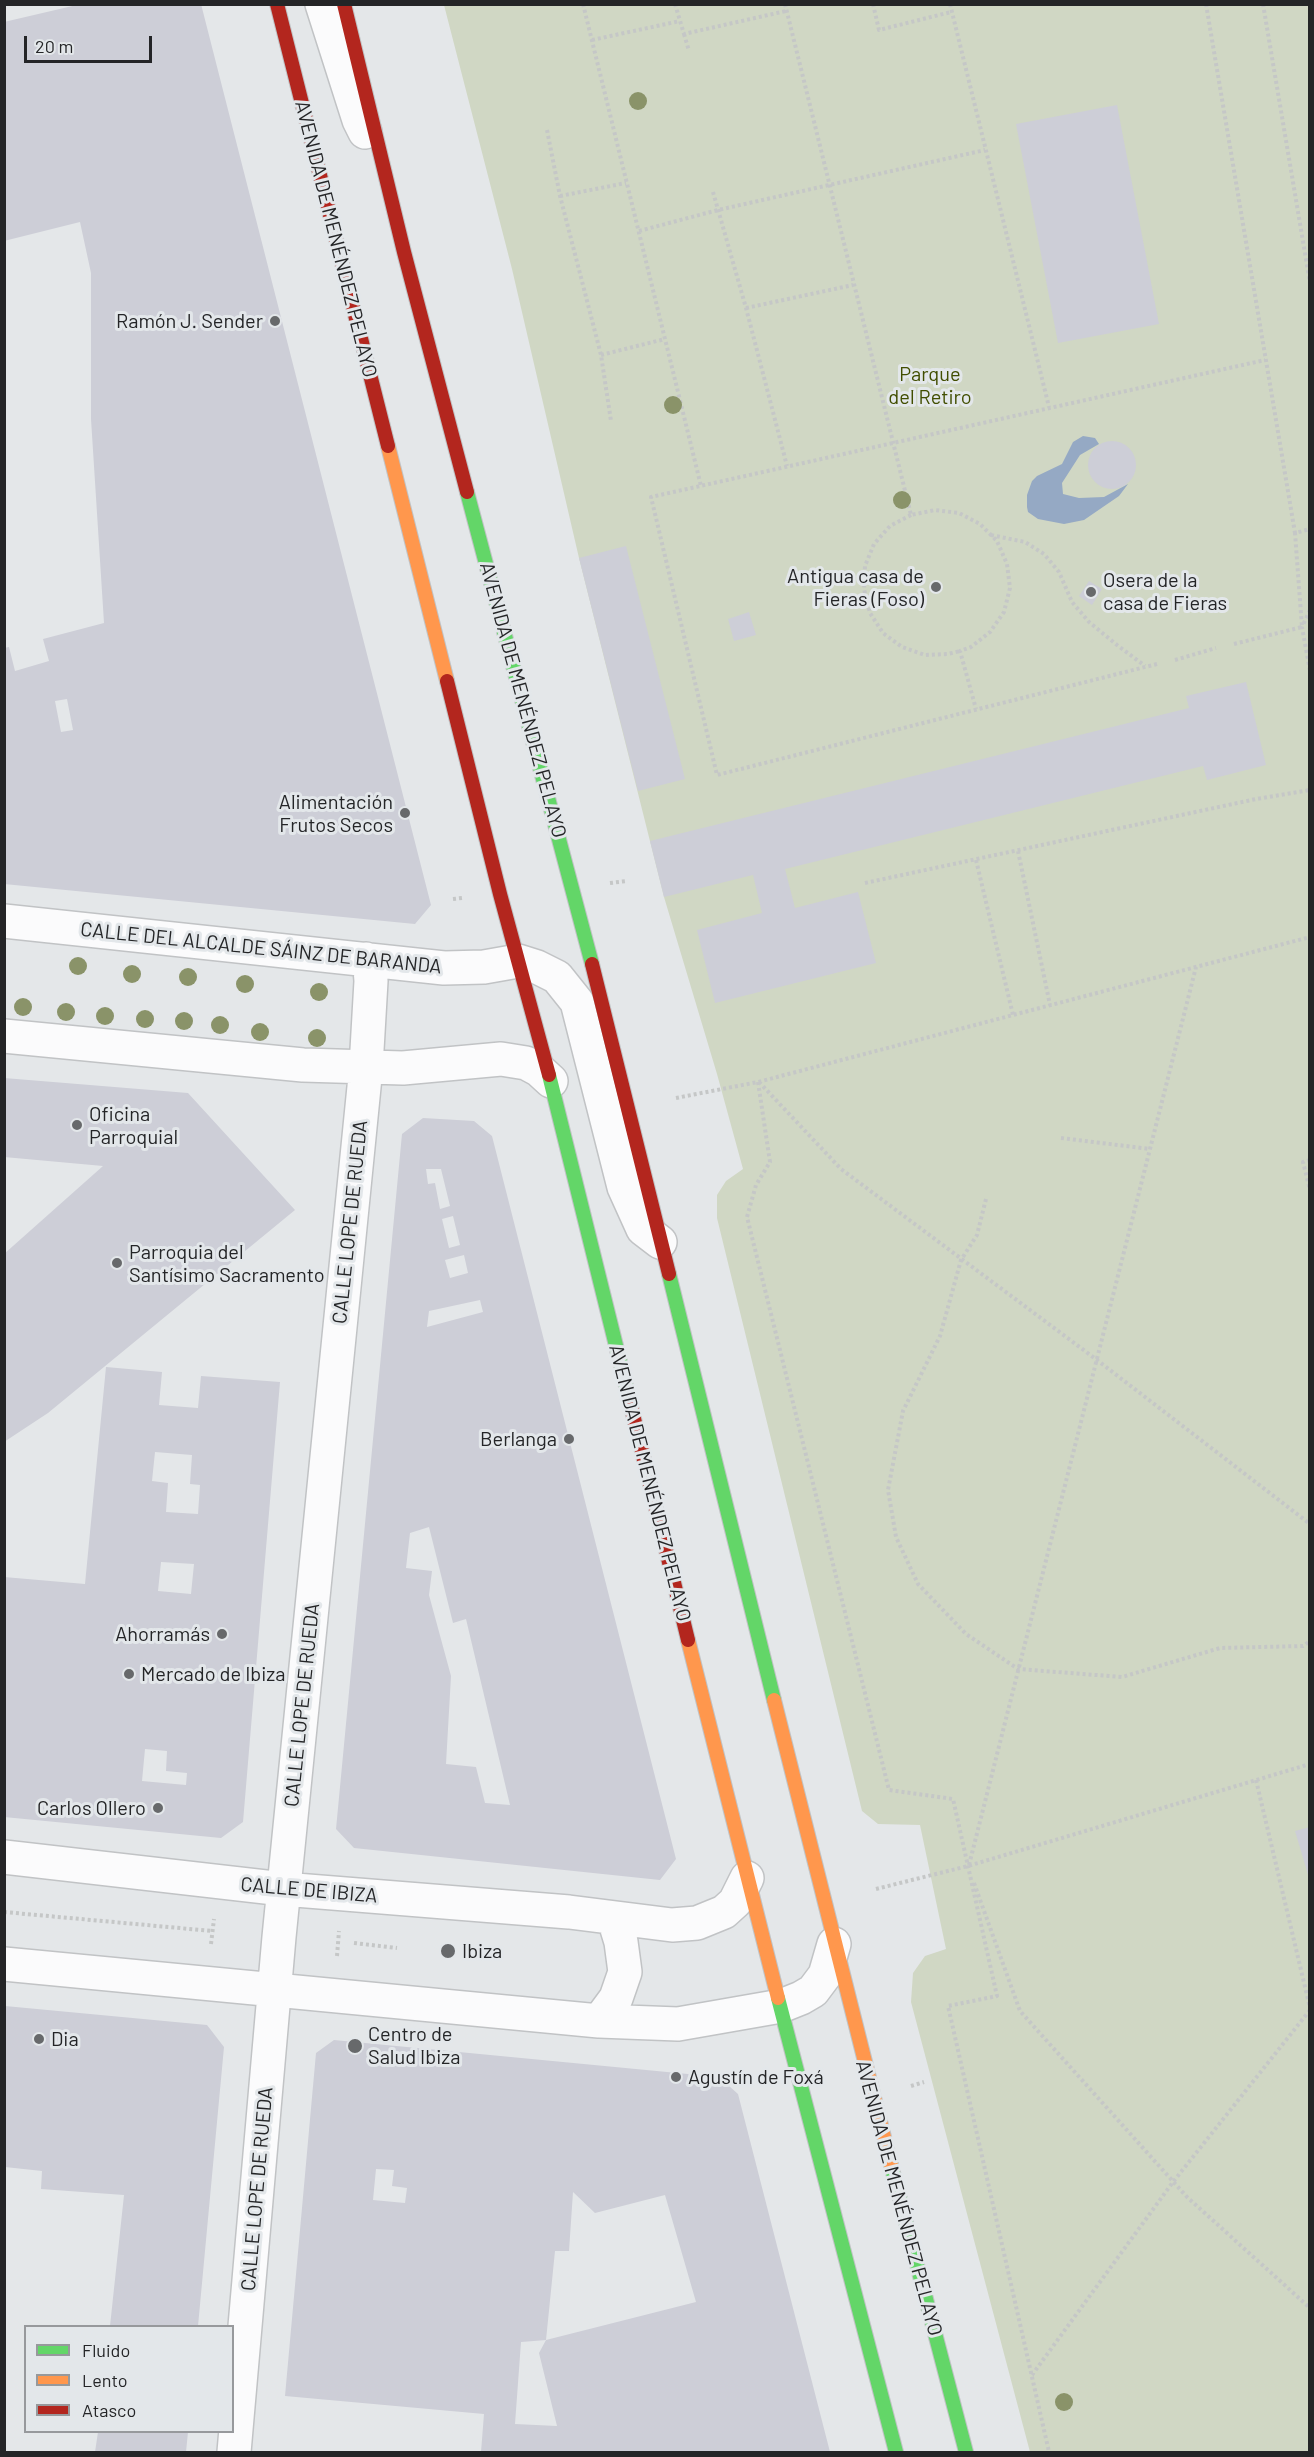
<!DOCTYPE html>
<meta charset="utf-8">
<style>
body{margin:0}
#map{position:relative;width:1314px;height:2457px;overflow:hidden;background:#e4e7e9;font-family:Barlow,sans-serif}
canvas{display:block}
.frame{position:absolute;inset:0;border:6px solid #242527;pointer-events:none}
.legend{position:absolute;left:24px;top:2325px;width:210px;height:108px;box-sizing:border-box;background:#e3e7ea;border:2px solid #97999c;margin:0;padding:8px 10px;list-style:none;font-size:18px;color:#242527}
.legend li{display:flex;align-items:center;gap:12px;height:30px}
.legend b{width:30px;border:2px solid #97999c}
.scale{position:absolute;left:24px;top:36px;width:128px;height:27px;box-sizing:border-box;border:3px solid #242527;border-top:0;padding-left:8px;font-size:18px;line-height:21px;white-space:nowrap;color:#242527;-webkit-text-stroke:4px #e3e7ea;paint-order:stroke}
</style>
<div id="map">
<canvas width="1314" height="2457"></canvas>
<div class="frame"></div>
<ul class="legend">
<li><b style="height:8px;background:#63d668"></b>Fluido</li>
<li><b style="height:8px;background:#ff974d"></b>Lento</li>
<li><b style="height:8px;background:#b3261e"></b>Atasco</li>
</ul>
<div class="scale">20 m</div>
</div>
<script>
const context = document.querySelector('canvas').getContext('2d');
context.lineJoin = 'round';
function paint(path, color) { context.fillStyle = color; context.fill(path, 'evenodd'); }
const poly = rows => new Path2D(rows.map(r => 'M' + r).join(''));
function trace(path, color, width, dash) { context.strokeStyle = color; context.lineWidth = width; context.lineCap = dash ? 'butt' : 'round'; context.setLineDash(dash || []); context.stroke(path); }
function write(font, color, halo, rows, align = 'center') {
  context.font = font + ' Barlow,sans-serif'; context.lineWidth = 6; context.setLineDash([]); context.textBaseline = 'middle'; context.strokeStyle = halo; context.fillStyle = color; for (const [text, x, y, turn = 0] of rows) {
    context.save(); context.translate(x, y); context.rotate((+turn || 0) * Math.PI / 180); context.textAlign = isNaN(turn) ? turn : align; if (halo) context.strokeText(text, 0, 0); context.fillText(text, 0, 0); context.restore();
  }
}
const green = poly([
 [444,5,1309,5,1309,2452,1030,2452,911,2002,913,1973,925,1956,946,1949,920,1825,878,1824,862,1811,717,1218,717,1195,726,1181,743,1169,717,1074,664,897,579,558,512,269]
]);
const water = poly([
 [1083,436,1095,438,1099,444,1080,455,1062,483,1063,494,1079,498,1104,497,1128,484,1119,496,1084,520,1064,524,1038,519,1028,512,1027,507,1027,495,1032,481,1037,476,1062,464,1073,442]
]);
const building = poly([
 [81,4,201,4,431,905,415,924,4,884,4,648,9,647,15,671,49,661,43,639,104,623,91,419,91,273,80,222,4,241,4,22],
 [67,699,73,730,61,732,55,701],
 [1117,105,1159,324,1058,343,1016,124],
 '1088 465a24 24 0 1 1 48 0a24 24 0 1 1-48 0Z',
 [626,546,685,779,638,791,579,558],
 [1089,581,1102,589,1092,605,1079,596],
 [749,612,756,635,734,641,728,619],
 [1246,682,1266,765,1207,780,1203,766,785,869,795,908,858,892,876,963,715,1003,697,930,762,913,753,875,664,897,650,841,1189,708,1186,696],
 [4,1078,188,1093,295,1210,48,1413,4,1442,4,1254,103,1166,4,1157],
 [423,1118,474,1121,492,1136,676,1859,660,1880,354,1848,336,1829,402,1134],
 [426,1169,441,1169,450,1206,440,1209,435,1183,428,1184],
 [453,1216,460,1245,449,1248,442,1219],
 [464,1255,468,1273,450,1278,445,1260],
 [480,1300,483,1312,427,1327,429,1311],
 [429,1527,453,1623,466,1619,510,1805,485,1803,476,1767,446,1764,451,1676,429,1595,432,1571,406,1568,410,1533],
 [106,1367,162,1372,159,1405,198,1408,201,1376,280,1382,243,1822,221,1838,4,1817,4,1577,85,1584],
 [155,1452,192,1455,190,1484,200,1485,198,1514,166,1512,168,1483,152,1481],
 [161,1562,194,1564,191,1594,158,1591],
 [145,1749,167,1751,166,1771,187,1773,186,1785,142,1781],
 [1310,1827,1310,1877,1309,1878,1295,1831],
 [5,2006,207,2025,224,2047,198,2326,110,2326,124,2195,41,2189,42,2171,5,2167],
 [334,2040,719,2077,738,2094,830,2452,481,2452,484,2414,285,2396,316,2053],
 [376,2169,394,2170,392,2186,407,2188,405,2203,373,2200],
 [573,2192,595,2213,665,2195,696,2302,546,2340,555,2251,569,2251],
 [546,2340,539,2353,557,2426,515,2424,521,2342],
 [98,2432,188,2432,186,2452,95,2452]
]);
const path = poly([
 [583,4,701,486],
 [675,4,684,34,786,11],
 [785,4,911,515,935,510,959,513,980,524,997,541,1007,564,1010,588,1004,612,990,632,971,647,960,651,976,709],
 [873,4,879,30,951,12],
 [950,4,1049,407],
 [1206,4,1295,533,1310,529],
 [1263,4,1310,283],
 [684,34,689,51],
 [592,40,680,21],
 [547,130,560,196,601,355,611,421],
 [713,192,746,308,787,466],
 [560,196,626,183],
 [639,231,718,210,985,150],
 [746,308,853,285],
 [601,355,665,339],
 [911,515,890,526,874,544,865,566,864,589,870,613,883,633,902,647,925,655,948,654,960,651],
 [991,535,1025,542,1044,554,1059,572,1072,602,1089,622,1117,645,1145,666],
 [1310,610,1302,627,1310,671],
 [1234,644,1302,627,1295,533],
 [1175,660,1216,648],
 [1157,664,717,775,651,497,1265,360],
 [1018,851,1050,1005],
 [976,860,1013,1015],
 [610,883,627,881],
 [865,883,1256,799,1310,790],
 [453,899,462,898],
 [758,1082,770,1162,756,1185,747,1217,889,1790,953,1799,997,1996,948,2006,1049,2452],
 [759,1082,841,1169,1097,1360,1310,1524],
 [676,1098,758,1082,1310,937],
 [1061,1138,1150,1149],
 [1310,1160,1303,1162,1310,1190],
 [986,1199,977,1235,961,1260,940,1336,903,1411,888,1490,896,1537,918,1584,966,1634,1018,1669,1122,1677,1220,1648,1303,1646,1310,1641],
 [1256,1780,1310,2008],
 [969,1865,1196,967],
 [974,1883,1020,2011,1187,2197,1310,2308],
 [876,1889,968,1866,1310,1764],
 [4,1912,212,1931],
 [354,1943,397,1948],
 [211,1944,214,1919],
 [337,1956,339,1931],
 [911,2086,924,2082],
 [1032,2375,1173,2182,1310,2010]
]);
const street = poly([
 [322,4,359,120,365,132],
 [4,921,444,968,484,967,518,961,537,967,557,977,577,1002,624,1187,643,1229,660,1242],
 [4,1036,303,1065,403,1068,501,1059,526,1063,539,1070,551,1081],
 [4,1857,283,1889,569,1912,672,1925,697,1923,724,1912,735,1902,747,1878],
 [4,1964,599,2021,678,2024,781,2006,801,1998,813,1991,825,1975,834,1944],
 [599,2021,616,1998,625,1972,621,1942,614,1919],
 [234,2452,279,1937,366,1067,371,981,370,969,366,959]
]);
const fast = poly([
 [467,492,592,964],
 [549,1075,627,1390],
 [669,1274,774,1700],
 [778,1998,896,2452],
 [891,2165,966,2452]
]);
const slow = poly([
 [388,446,447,681],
 [688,1640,778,1998],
 [774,1700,891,2165]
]);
const jam = poly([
 [277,4,388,446],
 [344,4,404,252,467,492],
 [447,681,500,894,549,1075],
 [592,964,669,1274],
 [627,1390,688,1640]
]);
const trees = [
 [638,101],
 [673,405],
 [902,500],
 [78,966],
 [132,974],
 [188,977],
 [245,984],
 [319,992],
 [23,1007],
 [66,1012],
 [105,1016],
 [145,1019],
 [184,1021],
 [220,1025],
 [260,1032],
 [317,1038],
 [1064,2402]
];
const markers = [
 [275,321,6,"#67696b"],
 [936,587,6,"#67696b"],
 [1091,592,6,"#67696b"],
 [405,813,6,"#67696b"],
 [77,1125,6,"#67696b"],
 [117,1263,6,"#67696b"],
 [569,1439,6,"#67696b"],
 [222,1634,6,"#67696b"],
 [129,1674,6,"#67696b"],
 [158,1808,6,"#67696b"],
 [448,1951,8,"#67696b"],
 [39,2039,6,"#67696b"],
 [355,2046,8,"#67696b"],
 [676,2077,6,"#67696b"]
];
const streetNames = [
 ["AVENIDA DE MENÉNDEZ PELAYO",336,239,76],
 ["AVENIDA DE MENÉNDEZ PELAYO",523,700,75],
 ["CALLE DEL ALCALDE SÁINZ DE BARANDA",261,948,6],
 ["CALLE LOPE DE RUEDA",350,1222,-84],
 ["AVENIDA DE MENÉNDEZ PELAYO",650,1483,76],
 ["CALLE LOPE DE RUEDA",302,1705,-84],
 ["CALLE DE IBIZA",309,1890,5],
 ["CALLE LOPE DE RUEDA",257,2189,-85],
 ["AVENIDA DE MENÉNDEZ PELAYO",899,2198,75]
];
const poiNames = [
 ["Ramón J. Sender",263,321,"right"],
 ["Antigua casa de",924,576,"right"],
 ["Fieras (Foso)",924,599,"right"],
 ["Osera de la",1103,580],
 ["casa de Fieras",1103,603],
 ["Alimentación",393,802,"right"],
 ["Frutos Secos",393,825,"right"],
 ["Oficina",89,1114],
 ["Parroquial",89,1137],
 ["Parroquia del",129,1252],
 ["Santísimo Sacramento",129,1275],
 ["Berlanga",557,1439,"right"],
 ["Ahorramás",210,1634,"right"],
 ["Mercado de Ibiza",141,1674],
 ["Carlos Ollero",146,1808,"right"],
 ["Ibiza",462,1951],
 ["Centro de",368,2034],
 ["Salud Ibiza",368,2057],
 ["Dia",51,2039],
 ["Agustín de Foxá",688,2077]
];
const parkNames = [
 ["Parque",930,374],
 ["del Retiro",930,397]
];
paint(green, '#d0d7c4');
paint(water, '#95a9c4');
paint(building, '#cdced7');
trace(street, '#c1c3c5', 36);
trace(fast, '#c1c3c5', 16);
trace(slow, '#c1c3c5', 16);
trace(jam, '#c1c3c5', 16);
trace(path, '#c5c7c7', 4, [3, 3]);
trace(street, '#fbfbfc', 33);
trace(fast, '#63d668', 14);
trace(slow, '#ff974d', 14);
trace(jam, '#b3261e', 14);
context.fillStyle = '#8a9369';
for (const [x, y] of trees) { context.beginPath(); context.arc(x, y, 9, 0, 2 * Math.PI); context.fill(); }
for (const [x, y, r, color] of markers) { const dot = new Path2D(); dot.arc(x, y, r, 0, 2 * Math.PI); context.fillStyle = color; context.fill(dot); trace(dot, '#e3e7ea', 2); }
write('20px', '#242527', '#e3e7ea', streetNames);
write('20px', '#242527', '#e3e7ea', poiNames, 'left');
write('20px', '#414e00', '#e3e7ea', parkNames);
</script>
